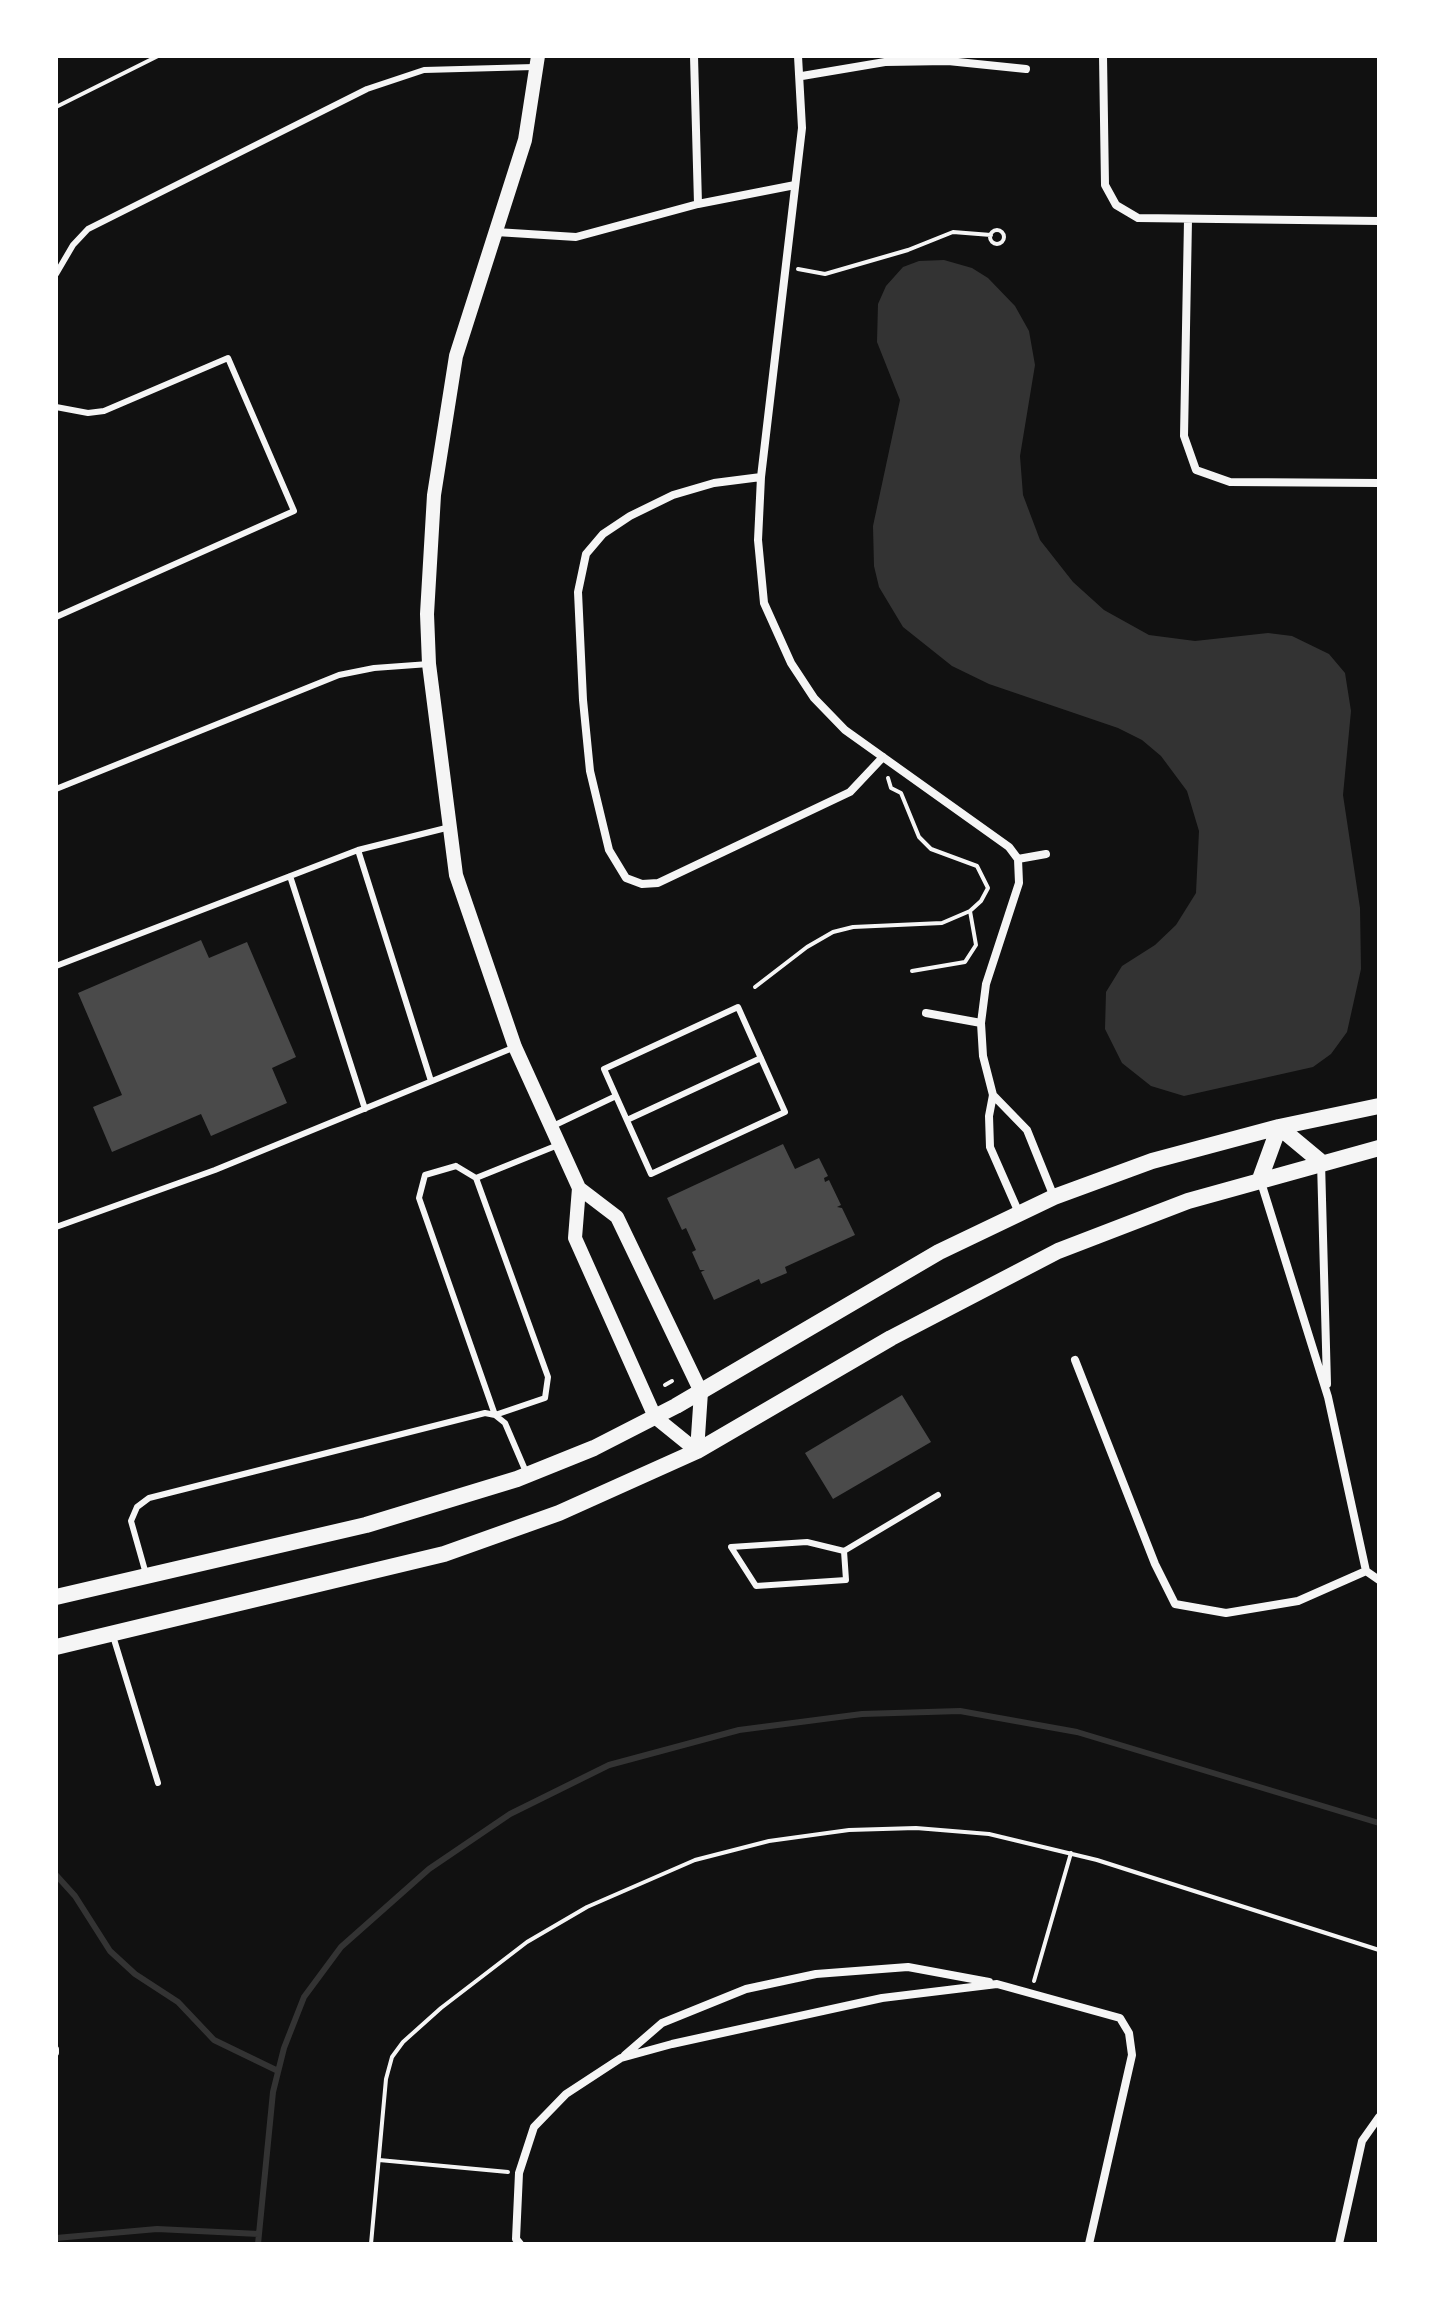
<!DOCTYPE html>
<style>
body{margin:0}
#map{position:relative;width:1435px;height:2300px;overflow:hidden;background:#111;font-family:"Exo 2",sans-serif}
canvas{display:block}
.frame{position:absolute;inset:0;border:58px solid #fff;pointer-events:none}
</style>
<div id="map">
<canvas width="1435" height="2300"></canvas>
<div class="frame"></div>
</div>
<script>
const context = document.querySelector('canvas').getContext('2d');
context.lineJoin = 'round';
function paint(path, color) { context.fillStyle = color; context.fill(path, 'evenodd'); }
const poly = rows => new Path2D(rows.map(r => 'M' + r).join(''));
function trace(path, color, width, dash) { context.strokeStyle = color; context.lineWidth = width; context.lineCap = dash ? 'butt' : 'round'; context.setLineDash(dash || []); context.stroke(path); }
const water = poly([
 [944,260,972,268,988,278,1015,306,1029,331,1035,365,1020,456,1023,495,1040,540,1073,582,1104,610,1149,635,1195,641,1268,633,1292,636,1329,654,1345,673,1351,711,1343,795,1360,908,1361,969,1347,1032,1331,1054,1313,1067,1184,1096,1151,1086,1122,1063,1105,1029,1106,992,1122,966,1155,945,1176,925,1196,893,1199,831,1187,791,1161,756,1142,740,1118,728,989,684,952,666,903,627,879,587,874,566,873,526,900,400,877,342,878,304,886,286,903,267,919,261]
]);
const stream = poly([
 [56,1875,75,1896,110,1951,135,1974,178,2002,214,2040,278,2071],
 [56,2238,157,2229,259,2234],
 [258,2244,273,2092,284,2048,304,1997,341,1947,429,1869,510,1814,609,1765,739,1730,862,1714,960,1711,1077,1732,1379,1823]
]);
const building = poly([
 [201,940,209,958,247,942,296,1057,272,1068,287,1103,211,1136,201,1114,112,1152,93,1107,122,1095,78,993],
 [783,1144,795,1169,819,1158,828,1176,824,1178,825,1182,829,1180,841,1205,837,1207,842,1208,855,1235,785,1267,787,1273,761,1284,759,1279,714,1300,701,1272,705,1270,700,1270,692,1252,696,1250,686,1228,682,1230,667,1198],
 [902,1395,931,1442,833,1499,805,1453]
]);
const path = poly([
 [56,107,158,56],
 '990 237a7 7 0 1 1 14 0a7 7 0 1 1-14 0Z',
 [798,269,825,274,908,250,953,232,991,235],
 [912,971,965,962,976,945,970,911],
 [755,987,807,947,833,932,853,927,942,923,970,911,981,901,988,888,977,866,931,849,919,837,901,793,891,788,888,778],
 [665,1385,672,1381],
 [1034,1981,1071,1853],
 [379,2160,508,2172],
 [371,2244,386,2079,392,2057,403,2042,441,2008,527,1942,587,1907,695,1860,769,1841,849,1830,916,1828,989,1834,1097,1860,1379,1950]
]);
const service = poly([
 [56,274,73,245,88,229,367,89,424,70,534,67],
 [56,407,88,413,104,411,228,358,294,511,56,617],
 [56,789,339,675,374,668,429,664],
 [358,850,431,1081],
 [290,876,365,1109],
 [56,966,358,850,450,827],
 [627,1120,761,1058],
 [553,1126,616,1096,604,1069,738,1007,785,1112,651,1174,616,1096],
 [456,1166,476,1178,548,1377,545,1398,495,1415,419,1198,425,1175,456,1166],
 [476,1178,558,1145],
 [56,1227,215,1170,515,1047],
 [844,1551,807,1542,731,1547,756,1586,846,1580,844,1551,938,1495],
 [146,1574,131,1521,137,1507,149,1498,485,1413,495,1415,505,1423,526,1472],
 [113,1636,158,1783],
 [56,2049,56,2053]
]);
const minor = poly([
 [694,56,698,204],
 [798,56,802,128,761,477,758,540,764,603,791,663,814,698,845,730,1009,847,1018,859,1019,883,986,984,981,1023,983,1056,993,1095,989,1116,990,1147,1019,1213],
 [1103,56,1105,185,1116,205,1138,218,1379,221],
 [802,76,885,62,948,61,1026,69],
 [1188,220,1184,436,1196,470,1230,482,1379,483],
 [496,232,576,237,698,204,795,185],
 [761,477,714,483,673,495,630,516,603,534,586,554,578,592,583,700,590,771,609,850,626,878,642,884,658,883,850,792,883,757],
 [1018,859,1046,854],
 [926,1013,981,1023],
 [993,1095,1027,1130,1054,1197],
 [1321,1162,1327,1384],
 [1260,1179,1328,1397,1366,1571,1379,1580],
 [1075,1360,1155,1564,1175,1604,1226,1613,1298,1601,1366,1571],
 [625,2055,662,2023,746,1989,816,1974,908,1967,989,1982],
 [520,2244,516,2239,519,2173,534,2127,566,2094,621,2058,672,2044,882,1998,997,1984,1120,2018,1129,2033,1132,2055,1089,2244],
 [1339,2244,1362,2141,1379,2117]
]);
const tertiary = poly([
 [538,56,525,140,456,356,434,495,427,614,429,664,456,875,515,1047,579,1188,617,1217,701,1392,697,1451],
 [579,1188,575,1238,655,1417,697,1451]
]);
const secondary = poly([
 [1260,1179,1279,1127,1321,1162],
 [56,1597,366,1525,517,1479,594,1448,676,1406,939,1252,1054,1197,1152,1161,1279,1127,1379,1106],
 [56,1647,444,1554,559,1513,697,1451,891,1338,1058,1251,1188,1201,1379,1148]
]);
paint(water, '#333');
trace(stream, '#333', 6);
paint(building, '#4a4a4a');
trace(path, '#f5f5f5', 4);
trace(service, '#f5f5f5', 6);
trace(minor, '#f5f5f5', 8);
trace(tertiary, '#f5f5f5', 14);
trace(secondary, '#f5f5f5', 16);
</script>
